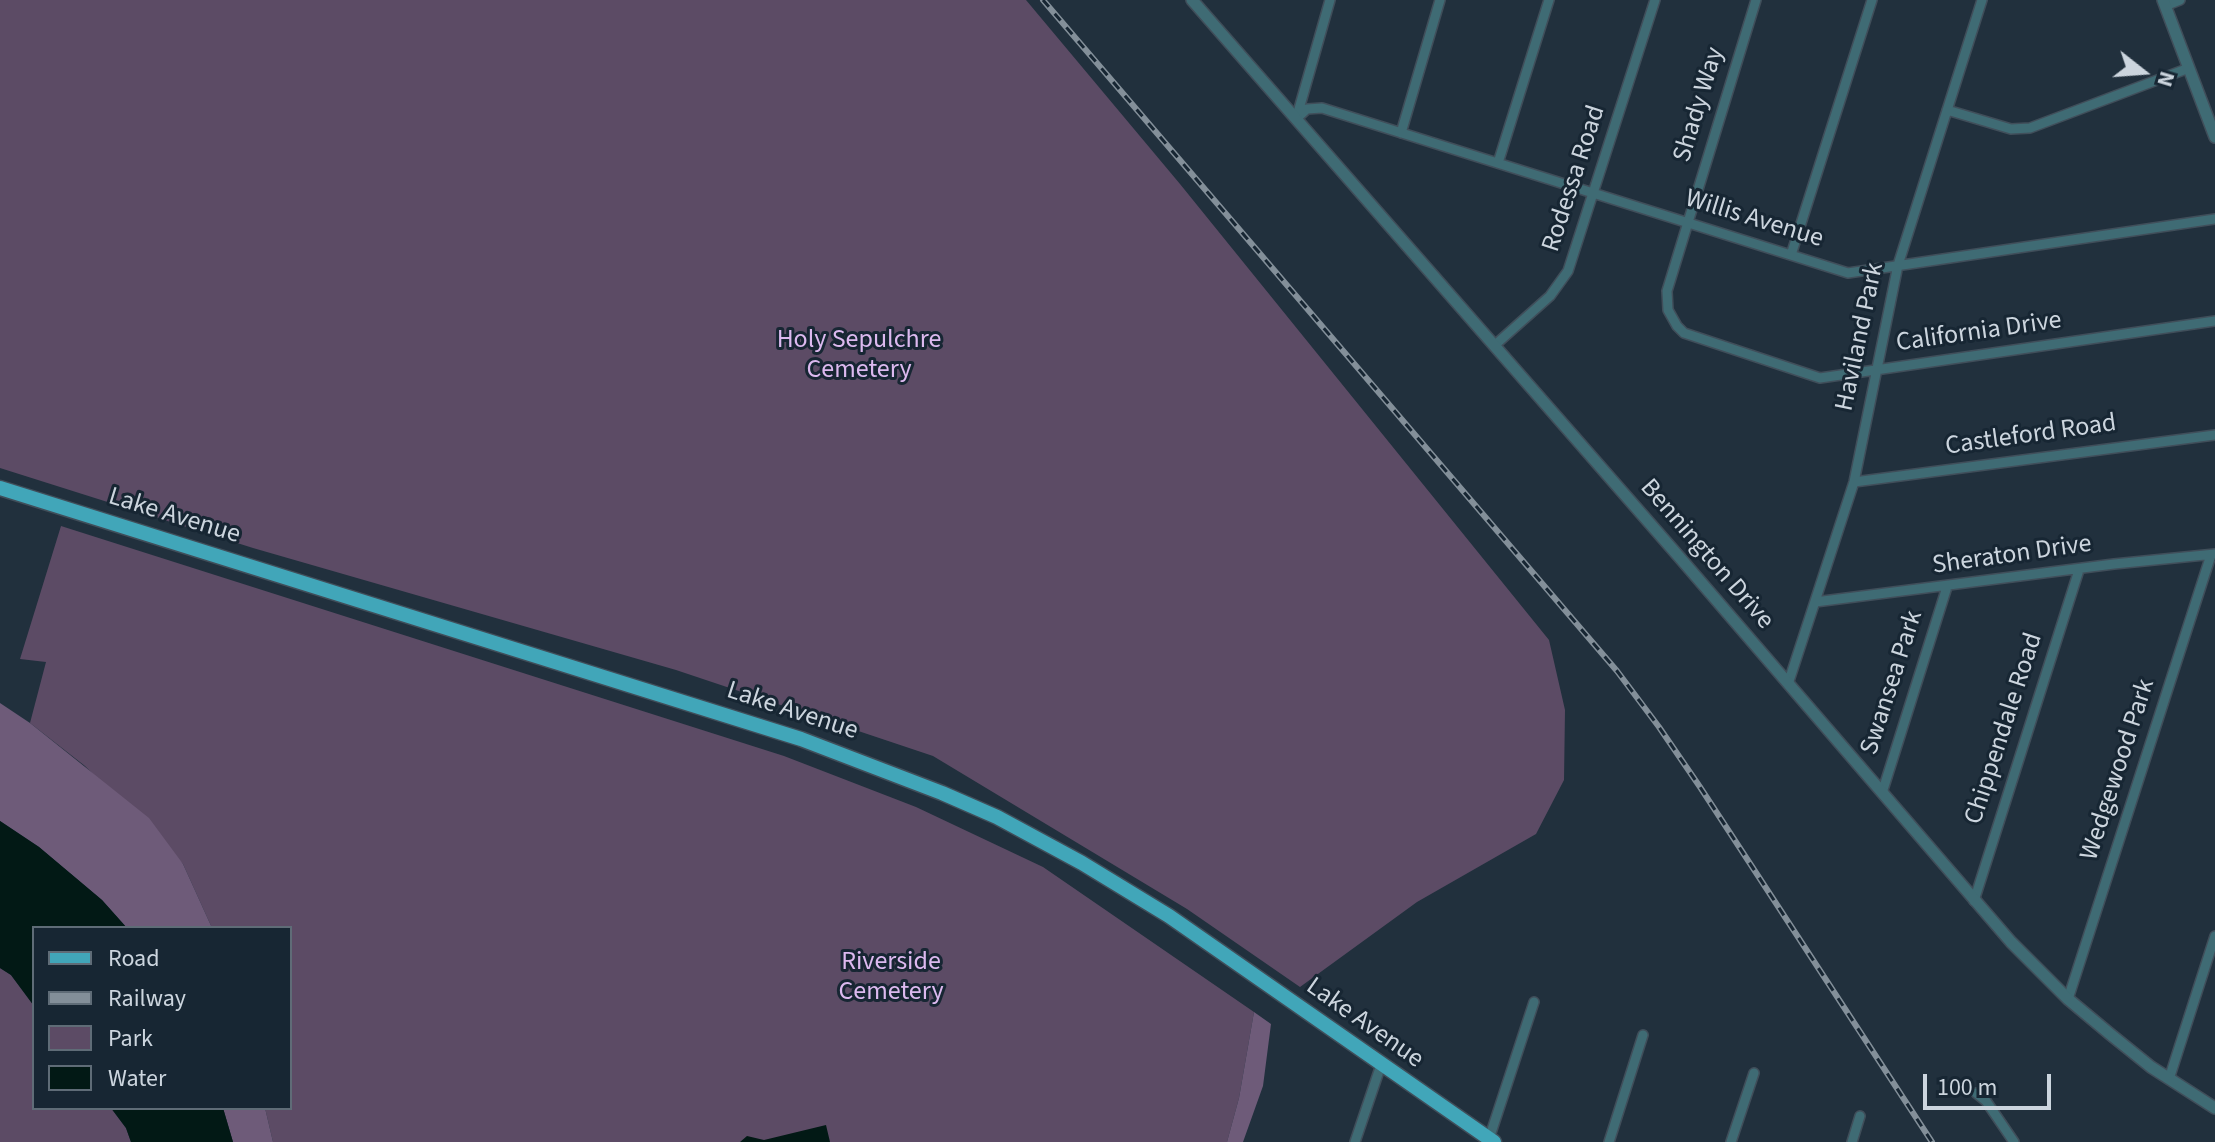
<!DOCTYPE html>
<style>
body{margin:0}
#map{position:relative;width:2215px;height:1142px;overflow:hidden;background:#21303d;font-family:"Source Sans 3",sans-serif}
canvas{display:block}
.legend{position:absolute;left:32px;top:926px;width:260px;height:184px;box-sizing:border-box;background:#172633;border:2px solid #5f6c77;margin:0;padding:10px 14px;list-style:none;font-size:24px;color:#ccd5de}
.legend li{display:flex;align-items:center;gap:16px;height:40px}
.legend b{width:40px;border:2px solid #5f6c77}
.north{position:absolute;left:2103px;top:32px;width:80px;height:80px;-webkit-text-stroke:6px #172633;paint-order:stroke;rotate:107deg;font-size:22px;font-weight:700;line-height:32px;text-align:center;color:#ccd5de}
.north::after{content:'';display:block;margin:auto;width:28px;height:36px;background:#ccd5de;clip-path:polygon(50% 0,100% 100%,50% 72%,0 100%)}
.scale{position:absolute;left:1923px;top:1074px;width:128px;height:36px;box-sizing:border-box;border:4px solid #ccd5de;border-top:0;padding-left:10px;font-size:24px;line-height:28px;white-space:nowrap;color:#ccd5de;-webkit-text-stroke:6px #172633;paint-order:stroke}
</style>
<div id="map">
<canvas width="2215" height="1142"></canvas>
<ul class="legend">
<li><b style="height:10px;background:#41a6b9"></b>Road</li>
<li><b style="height:10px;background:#838f99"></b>Railway</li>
<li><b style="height:22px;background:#5c4b65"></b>Park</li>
<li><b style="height:22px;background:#021915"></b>Water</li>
</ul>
<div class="north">N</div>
<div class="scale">100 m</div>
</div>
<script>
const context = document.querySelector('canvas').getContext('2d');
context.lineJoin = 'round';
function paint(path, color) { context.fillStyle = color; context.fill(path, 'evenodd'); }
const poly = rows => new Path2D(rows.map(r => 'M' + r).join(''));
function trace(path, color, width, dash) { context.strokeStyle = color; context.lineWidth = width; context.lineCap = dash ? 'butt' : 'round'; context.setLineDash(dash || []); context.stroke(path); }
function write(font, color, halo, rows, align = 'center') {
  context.font = font + ' "Source Sans 3",sans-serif'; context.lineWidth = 6; context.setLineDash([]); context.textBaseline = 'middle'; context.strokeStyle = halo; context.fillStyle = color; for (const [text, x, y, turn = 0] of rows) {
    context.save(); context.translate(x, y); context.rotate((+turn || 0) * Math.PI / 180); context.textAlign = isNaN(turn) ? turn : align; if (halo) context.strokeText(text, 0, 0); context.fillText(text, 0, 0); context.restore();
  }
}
const green = poly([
 [0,0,1026,0,1180,184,1549,640,1565,710,1564,780,1536,834,1417,902,1300,987,1187,909,933,756,676,670,253,548,0,468],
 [61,526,784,756,916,807,1043,867,1254,1012,1239,1098,1227,1142,273,1142,265,1108,290,1108,290,928,212,928,183,864,85,766,30,723,46,662,20,659],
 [0,968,11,975,34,1006,34,1108,111,1108,126,1128,131,1142,0,1142]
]);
const forest = poly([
 [0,703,30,723,149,818,183,864,212,928,127,928,102,900,39,847,0,821],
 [1254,1012,1271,1024,1263,1086,1243,1142,1227,1142,1239,1098],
 [223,1108,265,1108,273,1142,233,1142]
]);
const water = poly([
 [0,821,39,847,102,900,127,928,34,928,34,1006,11,975,0,968],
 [111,1108,223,1108,233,1142,131,1142,126,1128],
 [826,1125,830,1142,740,1142,747,1136,764,1140]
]);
const minor = poly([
 [1756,0,1667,291,1668,310,1677,326,1684,333,1820,378,2215,321],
 [2165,6,2180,0],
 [1947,110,2011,129,2030,128,2189,68],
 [1297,116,1330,0],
 [1296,119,1307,109,1322,108,1848,273,2215,219],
 [1401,133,1440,0],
 [1498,163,1549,0],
 [1791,255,1872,0],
 [1495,345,1550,296,1568,271,1655,0],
 [1854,482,2215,435],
 [1815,602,2114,564,2215,554],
 [1788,684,1854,482,1898,265,1982,0],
 [1882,793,1947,587],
 [1974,901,2079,570],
 [2068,999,2211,555],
 [2169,1079,2215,936],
 [1976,1093,1986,1101,2014,1142],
 [1355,1142,1381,1065],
 [1488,1142,1534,1002],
 [1609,1142,1643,1035],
 [1731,1142,1754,1073],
 [1852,1142,1860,1116]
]);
const tertiary = poly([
 [1192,0,1681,559,2011,942,2068,999,2110,1034,2151,1067,2215,1108],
 [2163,0,2215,137]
]);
const primary = poly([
 [0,488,801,739,942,793,997,817,1082,863,1169,916,1494,1142]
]);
const rail = poly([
 [1043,0,1617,671,1659,727,1700,787,1932,1142]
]);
const streetNames = [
 ["Shady Way",1700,105,-73],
 ["Rodessa Road",1575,179,-72],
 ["Willis Avenue",1754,220,17],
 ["California Drive",1979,333,-8],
 ["Haviland Park",1861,337,-78],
 ["Castleford Road",2031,436,-8],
 ["Lake Avenue",174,517,17],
 ["Bennington Drive",1706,555,49],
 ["Sheraton Drive",2012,556,-8],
 ["Swansea Park",1893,683,-72],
 ["Lake Avenue",792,712,18],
 ["Chippendale Road",2005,729,-72],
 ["Wedgewood Park",2119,770,-72],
 ["Lake Avenue",1364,1024,35]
];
const parkNames = [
 ["Holy Sepulchre",859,341],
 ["Cemetery",859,371],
 ["Riverside",891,963],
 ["Cemetery",891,993]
];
paint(green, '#5c4b65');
paint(forest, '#6e5b79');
paint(water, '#021915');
trace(minor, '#404e5a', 12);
trace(tertiary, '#404e5a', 14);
trace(primary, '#404e5a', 17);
trace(minor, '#3f6b74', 9);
trace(tertiary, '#3f6b74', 11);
trace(primary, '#41a6b9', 14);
trace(rail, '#838f99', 6);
trace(rail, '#172633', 3, [9]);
write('26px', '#ccd5de', '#172633', streetNames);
write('26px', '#dcb9ef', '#172633', parkNames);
</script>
